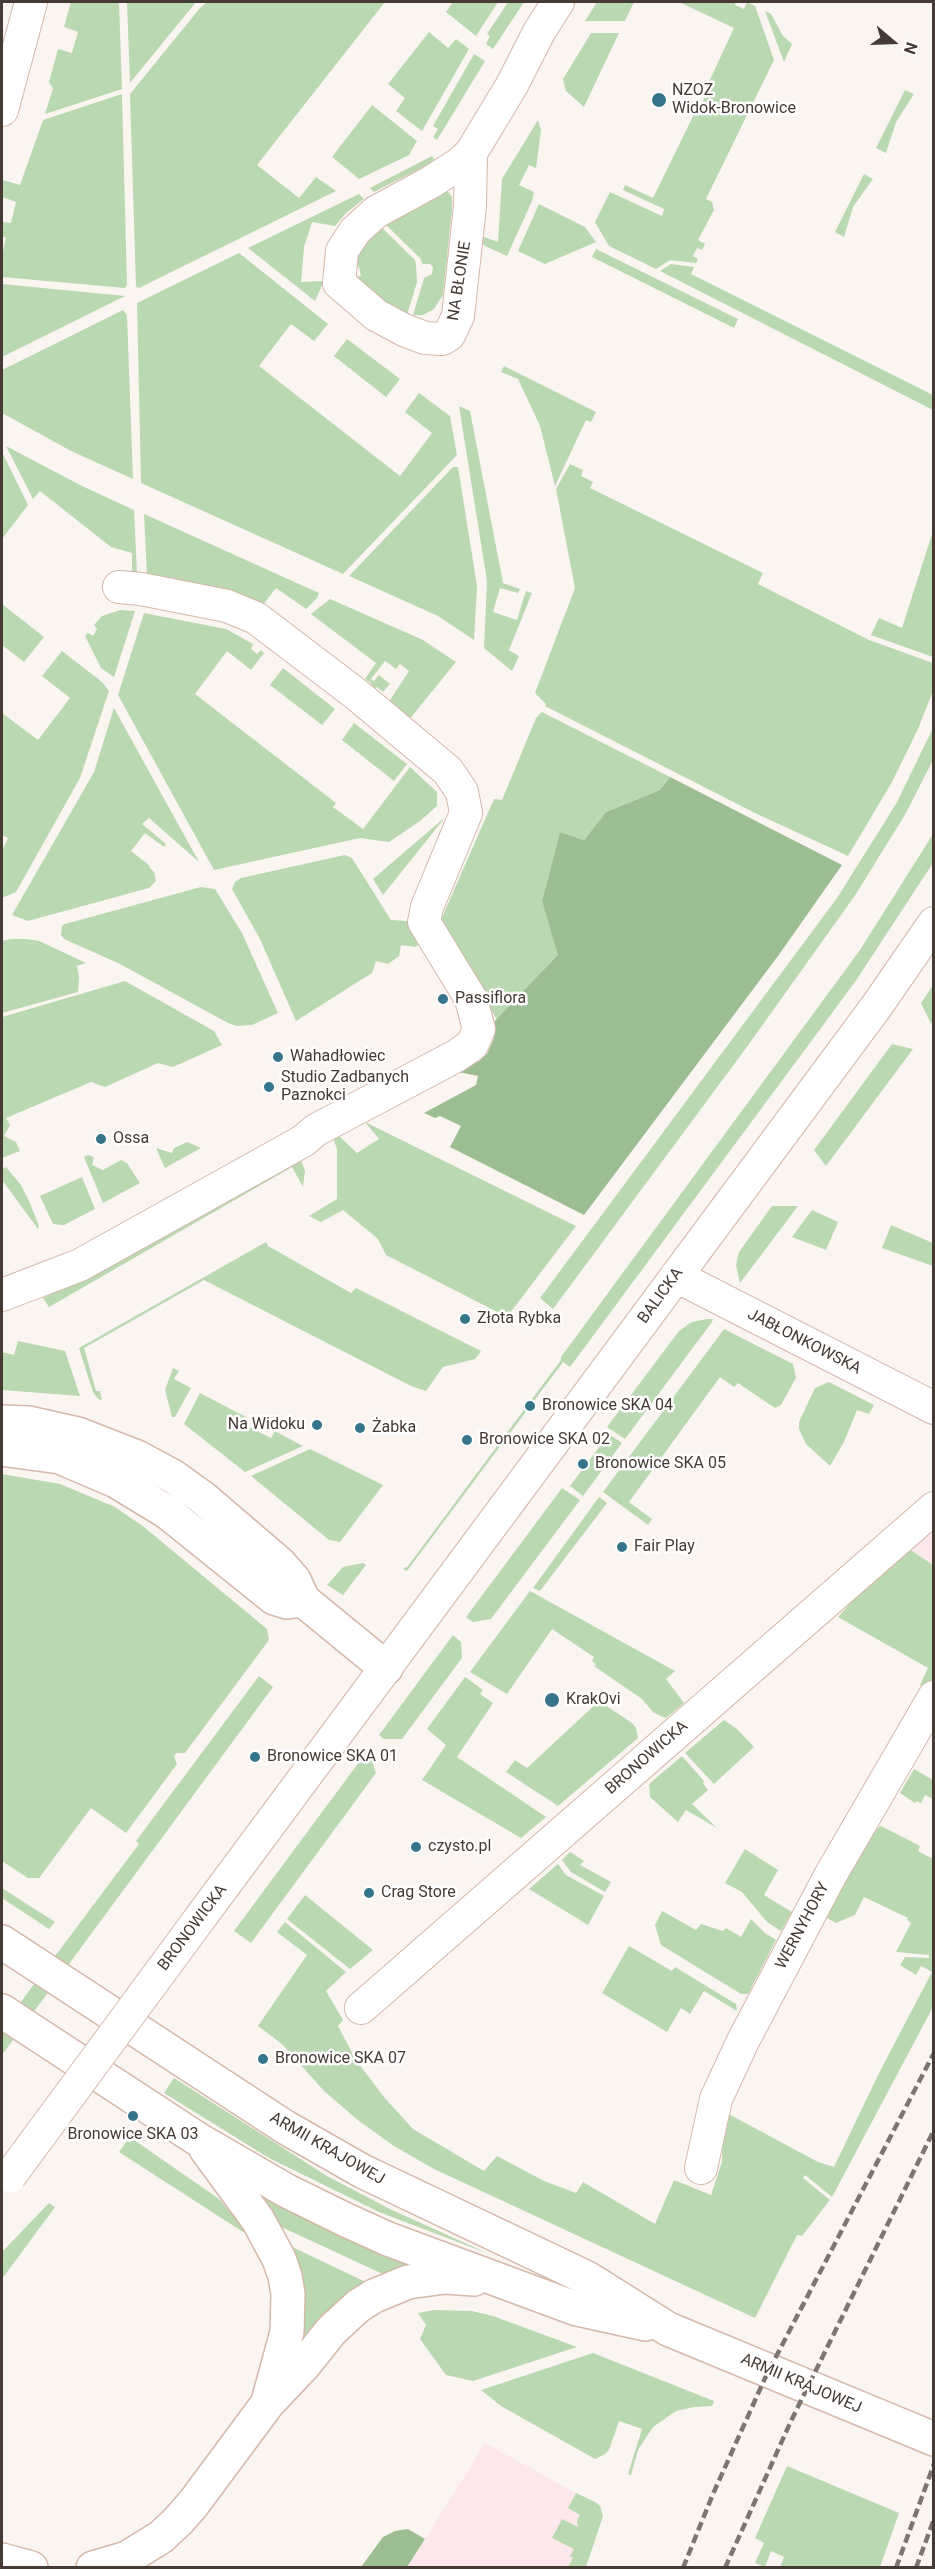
<!DOCTYPE html>
<meta charset="utf-8">
<style>
body{margin:0}
#map{position:relative;width:935px;height:2569px;overflow:hidden;background:#fbf5f2;font-family:Roboto,sans-serif}
canvas{display:block}
.frame{position:absolute;inset:0;border:3px solid #453a34;pointer-events:none}
.north{position:absolute;left:863px;top:12px;width:60px;height:60px;-webkit-text-stroke:4px #fff;paint-order:stroke;rotate:109deg;font-size:16px;font-weight:700;line-height:24px;text-align:center;color:#453a34}
.north::after{content:'';display:block;margin:auto;width:21px;height:27px;background:#453a34;clip-path:polygon(50% 0,100% 100%,50% 72%,0 100%)}
</style>
<div id="map">
<canvas width="935" height="2569"></canvas>
<div class="frame"></div>
<div class="north">N</div>
</div>
<script>
const context = document.querySelector('canvas').getContext('2d');
context.lineJoin = 'round';
function paint(path, color) { context.fillStyle = color; context.fill(path, 'evenodd'); }
const poly = rows => new Path2D(rows.map(r => 'M' + r).join(''));
function trace(path, color, width, dash) { context.strokeStyle = color; context.lineWidth = width; context.lineCap = dash ? 'butt' : 'round'; context.setLineDash(dash || []); context.stroke(path); }
function write(font, color, halo, rows, align = 'center') {
  context.font = font + ' Roboto,sans-serif'; context.lineWidth = 5; context.setLineDash([]); context.textBaseline = 'middle'; context.strokeStyle = halo; context.fillStyle = color; for (const [text, x, y, turn = 0] of rows) {
    context.save(); context.translate(x, y); context.rotate((+turn || 0) * Math.PI / 180); context.textAlign = isNaN(turn) ? turn : align; if (halo) context.strokeText(text, 0, 0); context.fillText(text, 0, 0); context.restore();
  }
}
const industrial = poly([
 [933,1526,933,1565,906,1547],
 [485,2443,576,2493,568,2508,581,2515,573,2558,568,2567,407,2568]
]);
const green = poly([
 [71,2,119,2,122,89,45,114,53,88,49,82,58,49,72,53,78,32,64,27],
 [127,2,196,2,130,83],
 [207,2,385,2,257,165,299,198,316,177,336,191,139,288,136,287,130,94,200,8],
 [453,2,498,2,476,36,446,12],
 [508,2,524,2,493,49,486,44,490,36,487,34],
 [597,2,634,2,625,21,585,21],
 [679,2,736,2,735,5,744,9,747,2,755,6,774,60,706,199,712,202,714,210,698,240,705,244,702,250,697,248,693,256,698,259,696,263,670,260,656,269,609,246,595,222,610,192,662,216,664,209,623,190,625,185,653,198,697,108,699,109,709,88,707,86,734,28],
 [765,11,771,14,783,36,792,44,784,62],
 [429,32,448,48,456,39,469,49,422,131,396,111,405,98,388,84],
 [591,33,619,33,584,107,566,91,563,79],
 [474,54,485,61,437,140,433,137,438,129,433,126],
 [905,90,914,94,896,122,886,153,876,148],
 [122,94,127,285,125,288,2,277,2,255,6,238,2,236,2,227,3,222,11,223,16,202,2,197,3,180,20,185,43,120],
 [372,105,417,141,409,155,359,179,332,157],
 [538,120,541,130,536,168,529,165,519,185,534,192,532,201,507,256,485,246,479,239,479,235,498,242,502,179],
 [432,156,435,160,429,164,374,192,370,188],
 [864,174,873,179,853,207,844,237,835,232],
 [447,190,452,197,452,209,443,295,434,309,423,315,413,315,424,278,432,274,433,267,430,264,422,264,421,259,382,221],
 [359,194,364,199,346,213,335,226,312,222,304,247,301,282,324,281,315,301,248,248],
 [539,204,585,227,596,242,545,264,518,251],
 [378,224,415,260,416,265,417,282,407,315,393,314,355,277,361,276,359,267,354,268,357,253],
 [596,249,738,319,734,328,592,257],
 [239,253,328,324,314,341,291,324,259,366,400,476,432,433,405,412,419,393,450,416,457,455,343,574,141,483,137,303],
 [671,264,694,267,691,274,933,395,933,410,660,271],
 [2,284,125,296,2,357],
 [123,310,127,315,133,479,71,451,2,413,2,370],
 [347,339,400,379,386,397,334,356],
 [504,366,596,412,591,422,586,420,555,486,540,426,518,379,501,372],
 [459,406,470,411,503,583,520,589,518,593,500,588,493,612,517,620,526,591,532,593,509,650,519,656,512,671,484,648,487,581],
 [6,446,82,486,134,510,137,574,132,574,132,553,111,547,40,491,33,499],
 [2,452,28,505,2,539],
 [570,464,583,470,581,476,593,482,590,488,763,573,758,584,869,640,933,663,933,691,918,729,892,782,848,856,755,813,545,706,546,704,535,693,575,588,556,489],
 [453,467,458,467,477,586,474,640,438,616,349,576],
 [144,514,319,593,317,598,306,609,276,588,262,606,147,576],
 [933,531,933,657,871,635,879,618,902,628],
 [330,599,423,640,456,662,408,721,388,703,409,671,400,664,396,669,385,661,371,679,374,681,379,675,390,684,383,692,377,687,373,691,368,687,371,683,365,679,376,663,311,614],
 [2,604,44,637,24,662,2,645],
 [120,610,135,611,114,677,101,668,85,636,88,633,93,636,97,629,94,625,102,616],
 [144,613,226,629,253,644,251,649,257,654,261,650,264,653,251,670,227,651,195,694,336,803,333,807,363,829,410,767,437,792,437,806,420,821,389,842,360,838,214,870,118,695],
 [62,651,102,682,109,691,80,778,16,892,2,898,2,851,8,838,2,835,2,713,38,740,70,698,42,676],
 [283,668,335,709,322,725,270,685],
 [114,708,199,862,149,818,142,824,166,844,164,847,145,833,131,851,150,866,149,867,154,872,156,881,149,888,28,921,12,915,94,772],
 [542,712,670,777,660,790,606,812,584,840,560,832,542,901,559,955,497,1020,440,922,494,799,502,800,536,718],
 [354,723,407,764,394,781,342,740],
 [933,728,933,760,906,813,856,894,749,1044,553,1309,540,1298,837,898,896,804],
 [443,819,443,820,383,895,373,879],
 [933,834,933,863,855,982,570,1367,563,1362,407,1571,403,1569,408,1566,561,1360,561,1357,860,950],
 [345,855,352,858,391,920,407,921,421,943,415,947,401,945,399,956,388,964,376,961,372,973,296,1021,260,939,232,889,235,882,241,878],
 [201,887,215,889,242,933,278,1013,252,1025,237,1026,228,1023,120,964,64,939,61,935,62,926,65,924],
 [11,939,26,939,39,941,86,963,77,966,79,977,78,992,2,1013,2,941],
 [125,981,214,1031,222,1045,173,1067,158,1063,105,1087,91,1082,6,1118,10,1125,4,1136,16,1142,20,1151,2,1158,2,1017],
 [933,985,933,1020,931,1024,921,1003],
 [892,1044,913,1049,826,1166,814,1150],
 [365,1122,576,1226,507,1317,386,1255,378,1239,343,1210,321,1222,309,1216,337,1199,337,1149,333,1138,338,1135,357,1153,379,1139],
 [187,1142,201,1148,165,1168,156,1148,172,1153,174,1148],
 [88,1155,94,1157,92,1165,103,1170,121,1160,127,1163,140,1183,103,1203,84,1157],
 [299,1155,305,1171,303,1187,292,1167,49,1307,43,1298],
 [6,1167,21,1185,29,1201,39,1226,38,1229,2,1180,2,1169],
 [82,1177,95,1209,64,1225,53,1224,40,1196],
 [772,1206,798,1206,740,1283,736,1265,739,1252],
 [812,1210,838,1222,826,1250,792,1237],
 [891,1225,933,1243,933,1266,882,1248],
 [266,1242,268,1246,351,1293,356,1288,481,1351,475,1359,443,1367,426,1391,411,1386,204,1280,84,1348,96,1391,100,1391,102,1400,98,1399,93,1392,79,1348],
 [707,1319,713,1319,712,1322,625,1439,607,1427,679,1331,692,1322],
 [724,1329,793,1364,796,1378,781,1405,775,1408,738,1383,734,1387,720,1377,629,1502,652,1519,648,1525,603,1492],
 [18,1341,65,1351,80,1396,2,1390,2,1352,14,1355],
 [173,1368,179,1371,174,1379,191,1388,175,1417,172,1417,165,1390],
 [829,1382,874,1405,869,1414,857,1410,844,1442,830,1466,806,1444,799,1429,799,1422,815,1388],
 [200,1393,246,1417,243,1424,271,1438,275,1431,303,1446,245,1472,184,1424],
 [609,1434,622,1443,583,1496,570,1486],
 [310,1449,383,1485,340,1542,329,1540,251,1476],
 [2,1474,60,1484,115,1507,144,1527,267,1629,269,1640,185,1753,177,1753,174,1756,177,1764,126,1833,91,1808,39,1878,28,1878,2,1861],
 [562,1488,580,1500,491,1619,473,1622,466,1617],
 [599,1497,607,1503,540,1591,533,1588],
 [906,1547,933,1565,934,1678,928,1690,920,1685,928,1668,838,1617,878,1572],
 [363,1563,366,1565,343,1595,327,1585,343,1567],
 [530,1591,675,1671,666,1679,684,1703,666,1718,654,1713,642,1699,594,1666,596,1664,592,1661,594,1657,552,1629,507,1694,470,1672],
 [453,1635,461,1642,462,1658,402,1739,384,1739,379,1735],
 [259,1676,273,1687,2,2055,2,2027,139,1844,136,1841],
 [465,1677,483,1690,480,1694,493,1703,457,1757,546,1817,521,1838,422,1780,446,1745,427,1729],
 [599,1701,632,1723,636,1728,638,1738,558,1806,506,1772,515,1760,527,1768],
 [724,1720,737,1729,754,1747,714,1784,685,1753],
 [365,1754,371,1758,376,1773,251,1943,234,1931],
 [682,1756,704,1781,703,1783,708,1790,692,1804,717,1828,686,1810,678,1822,650,1797,649,1784],
 [914,1769,933,1780,933,1799,925,1795,921,1803,917,1801,915,1803,900,1793],
 [881,1826,920,1846,918,1851,933,1859,933,2007,832,2197,805,2175,803,2178,830,2200,802,2236,797,2235,755,2318,434,2169,394,2146,359,2121,324,2091,282,2044,258,2026,307,1955,277,1932,285,1922,346,1972,326,1991,343,2020,338,2026,356,2060,384,2097,413,2129,484,2171,497,2156,544,2181,576,2193,583,2182,655,2224,674,2180,711,2195,722,2162,723,2111,818,2162,834,2167,879,2073,932,1972,921,1966,916,1975,900,1965,905,1957,929,1958,929,1955,896,1952,911,1923,907,1920,908,1918,864,1897,855,1915,836,1923,820,1914,862,1838],
 [745,1849,778,1870,764,1895,792,1912,781,1931,767,1922,742,1892,725,1883],
 [570,1852,584,1861,580,1865,611,1882,605,1892,571,1872,562,1860],
 [558,1864,566,1875,604,1896,588,1925,529,1889],
 [2,1888,55,1922,49,1929,2,1898],
 [305,1895,373,1950,350,1969,287,1919],
 [662,1911,696,1930,701,1924,723,1931,726,1928,741,1937,751,1919,765,1933,776,1940,748,1994,741,1994,661,1945,655,1925],
 [629,1946,672,1971,675,1967,736,2004,737,2011,704,1991,690,2014,681,2008,667,2032,602,1993],
 [174,2078,327,2176,390,2209,489,2254,379,2212,269,2158,164,2093],
 [130,2137,219,2199,248,2233,243,2232,119,2152],
 [257,2193,343,2238,414,2267,387,2276,275,2224],
 [49,2203,55,2207,2,2279,2,2252],
 [288,2245,370,2284,298,2353],
 [435,2310,472,2311,493,2316,577,2347,473,2381,446,2375,420,2339,426,2325,418,2313],
 [593,2353,714,2401,712,2406,694,2407,676,2411,653,2427,638,2450,631,2475,628,2474,642,2429,619,2421,609,2450,605,2454,595,2459,501,2406,481,2390],
 [787,2466,899,2513,880,2567,780,2567,784,2557,771,2551,765,2567,755,2563,764,2543,755,2538],
 [576,2493,595,2502,600,2506,603,2516,586,2567,568,2567,573,2558,570,2556,574,2549,552,2538,562,2519,578,2527,577,2521,580,2515,568,2508]
]);
const forest = poly([
 [670,777,842,865,778,956,584,1215,450,1147,461,1126,440,1116,435,1118,424,1113,476,1085,478,1076,458,1072,479,1061,487,1054,494,1038,495,1021,558,955,542,901,560,832,584,840,606,812,660,790],
 [408,2529,425,2539,407,2567,361,2567,383,2537,395,2531]
]);
const minor = poly([
 [2,110,31,2],
 [471,153,470,206,458,316,449,335,442,339,425,338,404,330,376,315,339,283,342,251,355,231,376,212,431,182,459,164,471,153,512,85,539,32,558,2],
 [676,1276,934,1408],
 [2,1295,80,1265,303,1141,316,1130,456,1056,472,1045,479,1029,471,999,424,922,427,907,466,813,462,792,448,771,356,694,256,618,227,606,141,589,119,587],
 [203,1914,876,1007,934,923],
 [361,2008,934,1508],
 [701,2168,716,2099,743,2041,830,1876,934,1697]
]);
const major = poly([
 [2,1422,29,1423,78,1434,137,1457,174,1477,203,1498,280,1564,294,1580,303,1600,386,1668],
 [2,1449,60,1457,116,1481,167,1512,274,1598,287,1602,303,1600],
 [2,1942,285,2127,362,2171,587,2278,668,2329,934,2439],
 [2,2011,199,2140,287,2191,346,2220,388,2239,577,2309,645,2324],
 [206,2149,258,2220,279,2259,285,2276,288,2294,287,2332,269,2398],
 [2,2560,31,2568],
 [93,2568,127,2558,161,2537,178,2521,193,2504,268,2403,304,2365,331,2331,358,2306,374,2296,408,2282,445,2277,474,2279]
]);
const rail = poly([
 [683,2568,713,2494,766,2376,934,2053],
 [725,2568,791,2421,934,2130],
 [896,2568,934,2464],
 [916,2568,934,2519]
]);
const minorBridge = poly([
 [10,2176,203,1914]
]);
const markers = [
 [659,100,8,"#367589"],
 [443,999,6,"#367589"],
 [278,1057,6,"#367589"],
 [269,1087,6,"#367589"],
 [101,1139,6,"#367589"],
 [465,1319,6,"#367589"],
 [530,1406,6,"#367589"],
 [317,1425,6,"#367589"],
 [360,1428,6,"#367589"],
 [467,1440,6,"#367589"],
 [583,1464,6,"#367589"],
 [622,1547,6,"#367589"],
 [552,1700,8,"#367589"],
 [255,1757,6,"#367589"],
 [416,1847,6,"#367589"],
 [369,1893,6,"#367589"],
 [263,2059,6,"#367589"],
 [133,2116,6,"#367589"]
];
const poiNames = [
 ["NZOZ",672,91],
 ["Widok-Bronowice",672,109],
 ["Passiflora",455,999],
 ["Wahadłowiec",290,1057],
 ["Studio Zadbanych",281,1078],
 ["Paznokci",281,1096],
 ["Ossa",113,1139],
 ["Złota Rybka",477,1319],
 ["Bronowice SKA 04",542,1406],
 ["Na Widoku",305,1425,"right"],
 ["Żabka",372,1428],
 ["Bronowice SKA 02",479,1440],
 ["Bronowice SKA 05",595,1464],
 ["Fair Play",634,1547],
 ["KrakOvi",566,1700],
 ["Bronowice SKA 01",267,1757],
 ["czysto.pl",428,1847],
 ["Crag Store",381,1893],
 ["Bronowice SKA 07",275,2059],
 ["Bronowice SKA 03",133,2135,"center"]
];
const streetNames = [
 ["NA BŁONIE",460,281,-81],
 ["BALICKA",661,1296,-54],
 ["JABŁONKOWSKA",804,1342,27],
 ["BRONOWICKA",647,1758,-41],
 ["WERNYHORY",803,1926,-62],
 ["BRONOWICKA",193,1928,-53],
 ["ARMII KRAJOWEJ",327,2149,30],
 ["ARMII KRAJOWEJ",801,2384,23]
];
paint(industrial, '#fce7ec');
paint(green, '#bad8b1');
paint(forest, '#9dbe93');
trace(minor, '#d4b8aa', 34);
trace(major, '#d4b8aa', 36);
trace(minor, '#fff', 32);
trace(major, '#fff', 33);
trace(rail, '#7e7570', 4.5, [9, 4.5]);
trace(minorBridge, '#d4b8aa', 34, []);
trace(minorBridge, '#fff', 32);
for (const [x, y, r, color] of markers) { const dot = new Path2D(); dot.arc(x, y, r, 0, 2 * Math.PI); context.fillStyle = color; context.fill(dot); trace(dot, '#fff', 2); }
write('16px', '#453a34', '#fff', poiNames, 'left');
write('16px', '#453a34', '#fff', streetNames);
</script>
